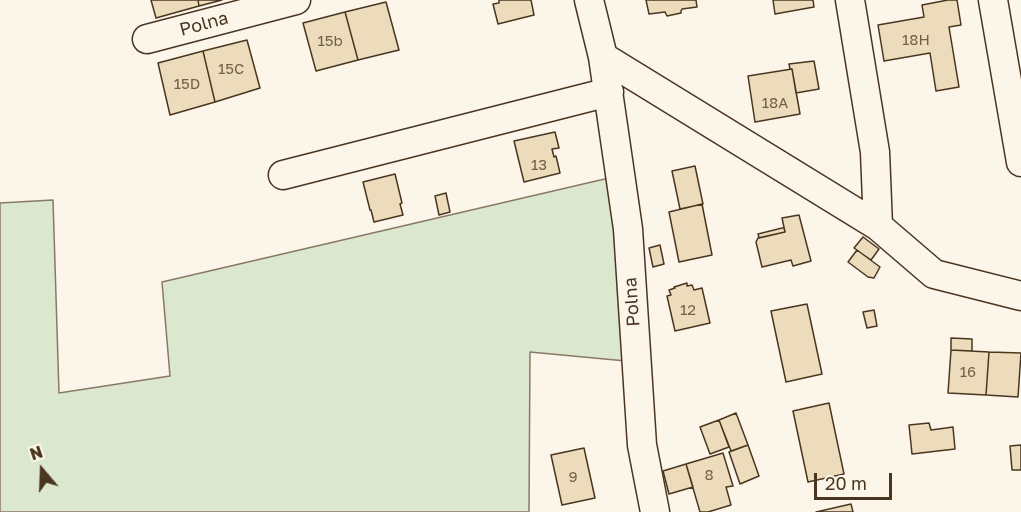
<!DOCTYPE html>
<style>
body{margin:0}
#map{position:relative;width:1021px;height:512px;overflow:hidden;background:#fbf6e9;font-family:"Golos Text",sans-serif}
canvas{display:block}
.north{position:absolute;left:12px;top:440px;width:60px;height:60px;-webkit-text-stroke:4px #fbf6e9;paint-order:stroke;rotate:341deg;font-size:16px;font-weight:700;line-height:24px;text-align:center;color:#4a3520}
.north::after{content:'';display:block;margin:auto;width:21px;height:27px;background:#4a3520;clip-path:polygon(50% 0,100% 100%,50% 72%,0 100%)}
.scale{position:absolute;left:814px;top:473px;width:78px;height:27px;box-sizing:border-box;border:3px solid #4a3520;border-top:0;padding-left:8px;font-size:18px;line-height:21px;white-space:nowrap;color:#4a3520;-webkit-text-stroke:4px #fbf6e9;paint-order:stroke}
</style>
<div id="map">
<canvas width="1021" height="512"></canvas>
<div class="north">N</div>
<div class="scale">20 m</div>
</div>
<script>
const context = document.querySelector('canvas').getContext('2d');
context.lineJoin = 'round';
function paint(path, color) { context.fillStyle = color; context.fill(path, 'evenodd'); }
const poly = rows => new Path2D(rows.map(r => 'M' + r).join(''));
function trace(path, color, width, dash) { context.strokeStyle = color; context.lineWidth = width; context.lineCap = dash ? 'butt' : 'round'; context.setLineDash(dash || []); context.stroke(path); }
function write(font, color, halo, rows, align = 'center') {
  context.font = font + ' "Golos Text",sans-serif'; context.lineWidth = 4.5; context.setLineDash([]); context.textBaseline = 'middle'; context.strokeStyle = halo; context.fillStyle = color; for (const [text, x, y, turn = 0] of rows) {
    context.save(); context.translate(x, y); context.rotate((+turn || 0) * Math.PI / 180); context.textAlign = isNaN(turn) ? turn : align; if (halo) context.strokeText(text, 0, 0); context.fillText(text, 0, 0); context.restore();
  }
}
const green = poly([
 [609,178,626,361,530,352,529,512,0,512,0,203,53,200,59,393,170,376,162,282,609,178]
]);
const building = poly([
 [151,0,198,0,199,6,156,18,151,0],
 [198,0,222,0,199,6,198,0],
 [499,0,531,0,534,15,498,24,493,4,499,3,499,0],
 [646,0,696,0,697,7,682,9,681,11,681,13,667,16,665,12,649,14,646,0],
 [773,0,813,0,814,7,775,14,773,0],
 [948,0,957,0,961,25,949,27,959,87,936,91,930,53,884,61,878,25,924,17,922,5,948,0],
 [386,2,399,50,358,60,345,12,386,2],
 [345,12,358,60,316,71,303,23,345,12],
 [247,40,260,88,215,102,203,51,247,40],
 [203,51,215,102,170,115,158,63,203,51],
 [814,61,819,89,796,93,792,69,790,69,789,64,814,61],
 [792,69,800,114,755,122,748,76,792,69],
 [555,132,559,148,552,149,554,157,556,156,560,173,524,182,514,141,555,132],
 [695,166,703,204,680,209,672,171,695,166],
 [395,174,402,203,400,204,403,215,374,222,371,210,370,210,363,182,395,174],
 [446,193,450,212,439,215,435,196,446,193],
 [702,204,712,255,679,262,669,212,702,204],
 [799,215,811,261,793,266,791,260,762,267,756,242,758,238,785,232,782,218,799,215],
 [782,228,784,228,785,232,759,238,758,234,782,228],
 [863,237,879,249,871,260,854,248,863,237],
 [660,245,664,264,653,267,649,248,660,245],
 [857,250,880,267,874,278,868,277,848,262,857,250],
 [687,283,687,286,692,285,694,290,702,288,710,323,675,331,667,296,671,295,669,290,675,288,674,287,687,283],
 [807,304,822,374,786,382,771,311,807,304],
 [874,310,877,326,867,328,863,312,874,310],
 [951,338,972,339,972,351,951,350,951,338],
 [951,350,989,352,986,395,948,393,951,350],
 [989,352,1021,353,1018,397,986,395,989,352],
 [829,403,844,474,808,482,793,411,829,403],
 [736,413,748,445,731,451,719,420,736,413],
 [719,420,729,447,710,454,700,427,719,420],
 [929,423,931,430,953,427,955,449,912,454,909,425,929,423],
 [748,445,759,476,740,484,729,452,748,445],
 [1021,445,1021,470,1012,470,1010,446,1021,445],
 [584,448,595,498,562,505,551,455,584,448],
 [723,453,733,486,726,487,731,505,708,512,700,512,686,464,723,453],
 [686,464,693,487,669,494,663,471,686,464],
 [851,504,853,512,816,512,851,504]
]);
const minor = poly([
 [589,0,603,57,628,229,642,445,655,512],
 [850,0,875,152,878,226],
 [993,0,1021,162],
 [147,39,296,0],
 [603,57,878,226,934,274,1021,296],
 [283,175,609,92]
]);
const numberNames = [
 ["18H",916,40],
 ["15b",330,41],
 ["15C",231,69],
 ["15D",187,84],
 ["18A",775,103],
 ["13",539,165],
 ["12",688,310],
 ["16",968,372],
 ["8",709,475],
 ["9",573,477]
];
const streetNames = [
 ["Polna",204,24,-15],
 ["Polna",632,302,-94]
];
paint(green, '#dce7d0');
trace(green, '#887966', 1.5);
paint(building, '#ecdcbc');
trace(building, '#4a3520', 1.5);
trace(minor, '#4a3520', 31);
trace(minor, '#fbf6e9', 28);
write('15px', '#725f47', null, numberNames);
write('18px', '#4a3520', '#fbf6e9', streetNames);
</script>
